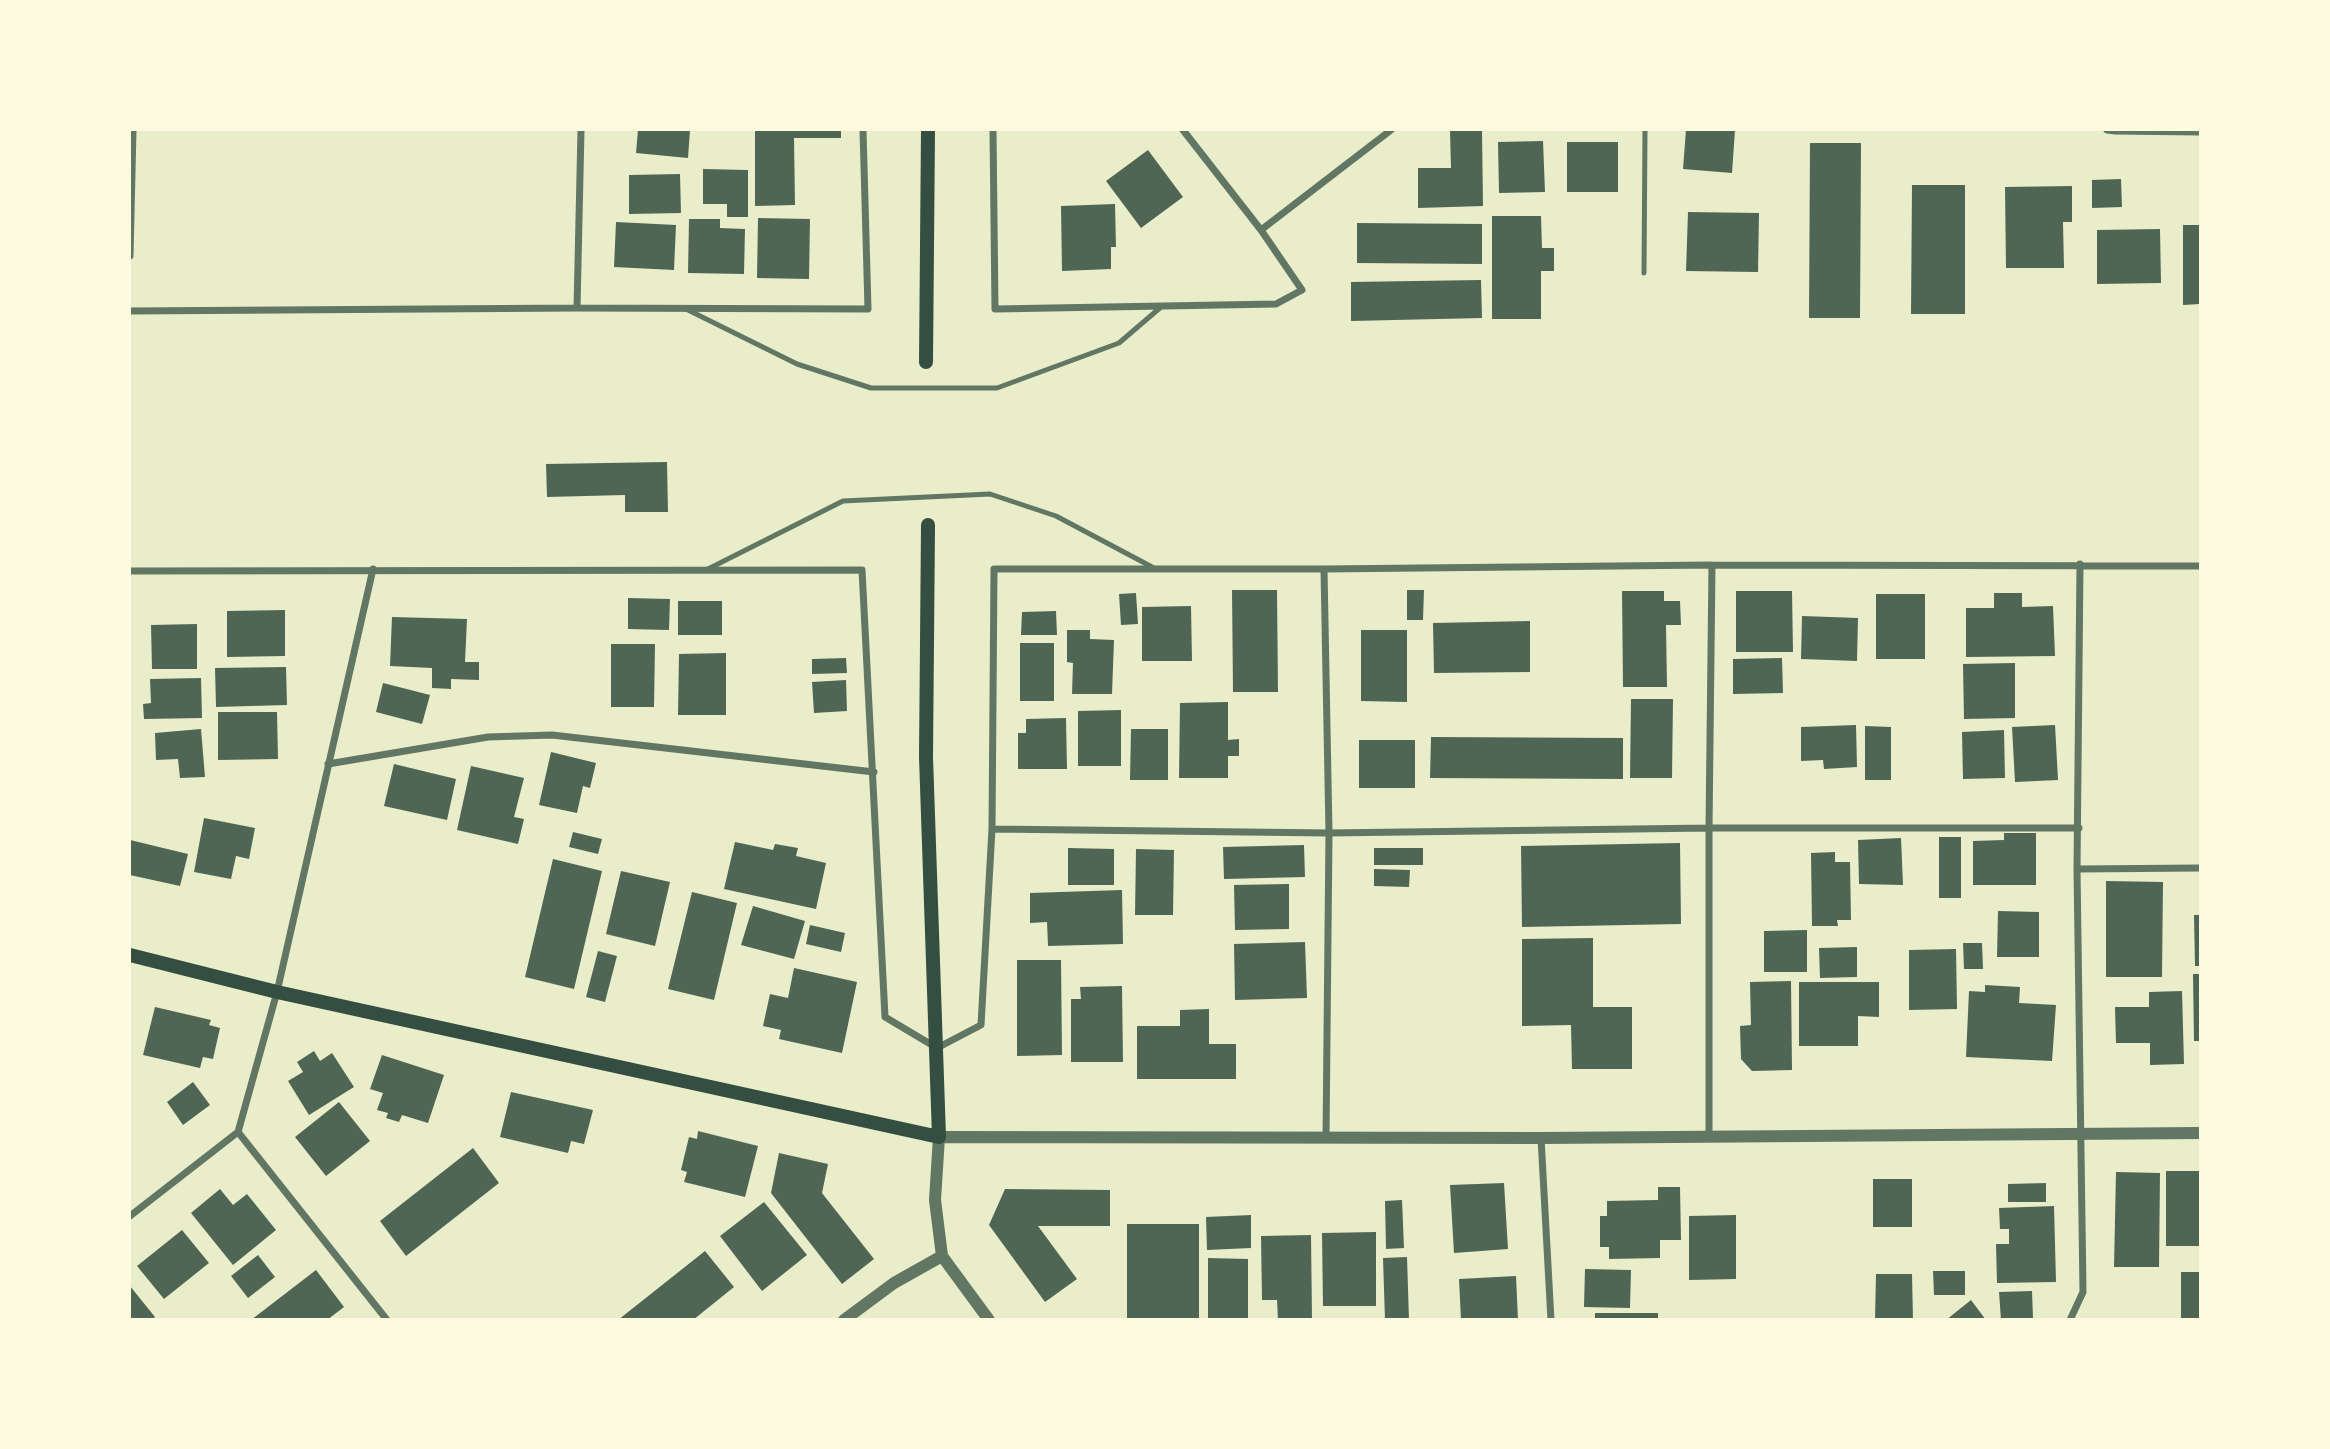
<!DOCTYPE html>
<style>
body{margin:0}
#map{position:relative;width:2330px;height:1449px;overflow:hidden;background:#e9edc9;font-family:"Work Sans",sans-serif}
canvas{display:block}
.frame{position:absolute;inset:0;border:131px solid #fefae0;pointer-events:none}
</style>
<div id="map">
<canvas width="2330" height="1449"></canvas>
<div class="frame"></div>
</div>
<script>
const context = document.querySelector('canvas').getContext('2d');
context.lineJoin = 'round';
function paint(path, color) { context.fillStyle = color; context.fill(path, 'evenodd'); }
const poly = rows => new Path2D(rows.map(r => 'M' + r).join(''));
function trace(path, color, width, dash) { context.strokeStyle = color; context.lineWidth = width; context.lineCap = dash ? 'butt' : 'round'; context.setLineDash(dash || []); context.stroke(path); }
const building = poly([
 [638,130,690,130,688,158,636,153],
 [755,130,841,130,841,138,794,138,795,205,755,206],
 [1450,130,1482,130,1483,206,1418,208,1418,168,1451,168],
 [1686,130,1735,130,1732,173,1683,169],
 [1543,141,1545,192,1499,193,1498,142],
 [1567,142,1618,142,1618,192,1567,192],
 [1810,143,1861,143,1860,318,1809,318],
 [1148,150,1183,197,1141,228,1106,181],
 [703,169,748,170,748,217,727,217,727,204,703,204],
 [680,174,681,213,629,214,629,175],
 [2121,179,2122,207,2092,208,2092,180],
 [1912,185,1965,185,1965,314,1911,314],
 [2072,186,2072,222,2063,222,2064,268,2006,268,2005,187],
 [1115,204,1116,247,1111,247,1111,269,1062,271,1061,206],
 [1688,212,1759,213,1758,272,1686,271],
 [1492,216,1541,216,1542,248,1554,248,1554,271,1541,271,1541,319,1492,319],
 [758,218,810,219,809,279,757,278],
 [689,219,720,219,720,228,745,229,744,274,688,273],
 [616,222,676,225,674,270,614,267],
 [1357,223,1482,224,1482,264,1357,263],
 [2183,225,2200,225,2200,304,2183,305],
 [2160,229,2161,283,2097,284,2097,230],
 [1481,280,1482,318,1351,321,1351,282],
 [667,462,668,512,625,512,625,495,547,497,546,464],
 [1232,590,1277,590,1278,692,1233,692],
 [1407,590,1424,590,1423,620,1407,620],
 [1622,591,1664,591,1664,601,1680,601,1681,625,1666,625,1667,687,1623,687],
 [1736,591,1792,591,1793,652,1736,652],
 [1136,593,1138,624,1121,625,1119,594],
 [1994,593,2022,593,2022,607,2053,606,2055,656,1966,657,1966,608,1994,608],
 [1876,594,1925,594,1925,659,1876,659],
 [628,598,670,599,669,630,628,629],
 [678,601,722,601,722,635,678,635],
 [1191,606,1192,661,1142,661,1142,607],
 [285,610,285,656,227,657,227,611],
 [1056,611,1057,635,1021,635,1022,612],
 [1802,616,1858,618,1857,661,1801,659],
 [392,617,467,619,465,662,479,662,479,680,451,679,451,689,432,688,432,668,390,666],
 [1530,621,1530,672,1434,673,1433,623],
 [197,624,197,669,152,669,151,625],
 [1067,630,1090,630,1090,639,1114,640,1112,694,1072,694,1073,663,1067,662],
 [1361,630,1407,630,1407,702,1361,701],
 [1020,643,1054,643,1054,701,1020,701],
 [611,644,655,644,654,707,611,707],
 [726,653,726,715,678,715,679,654],
 [846,658,847,673,812,674,812,659],
 [1782,658,1783,693,1733,694,1733,659],
 [2015,663,2015,718,1964,719,1963,664],
 [286,667,287,705,216,707,215,668],
 [201,678,202,718,144,719,143,704,151,703,150,679],
 [846,680,847,711,814,713,812,682],
 [383,683,430,695,422,724,376,712],
 [1631,699,1673,699,1672,778,1630,778],
 [1228,702,1228,740,1239,739,1239,756,1228,756,1228,778,1179,778,1180,703],
 [1121,710,1121,766,1078,766,1078,711],
 [218,712,277,712,278,759,218,760],
 [1066,718,1067,769,1018,769,1018,733,1026,733,1026,719],
 [1856,725,1857,767,1824,769,1823,760,1801,761,1801,727],
 [2055,725,2058,780,2015,782,2012,727],
 [1865,726,1891,727,1891,780,1865,780],
 [201,729,205,777,180,778,178,759,156,760,155,733],
 [1131,729,1168,729,1168,780,1130,780],
 [2004,730,2005,778,1963,779,1962,732],
 [1431,737,1623,738,1623,779,1430,778],
 [1359,740,1415,740,1415,788,1359,788],
 [551,752,596,763,590,788,583,786,577,813,539,805],
 [394,764,456,779,447,820,384,806],
 [471,766,524,778,514,817,524,819,518,844,457,830],
 [204,818,255,828,249,859,236,856,231,879,194,872],
 [573,832,602,839,598,854,569,847],
 [2004,833,2036,833,2036,885,1973,885,1973,841,2004,840],
 [1939,837,1961,837,1961,898,1939,898],
 [1901,838,1903,885,1859,884,1858,840],
 [130,840,188,854,180,886,130,875],
 [735,842,773,850,775,844,798,848,796,856,826,863,816,909,724,889],
 [1680,843,1681,924,1522,927,1521,846],
 [1304,845,1305,877,1224,879,1223,847],
 [1068,848,1114,849,1114,885,1068,885],
 [1374,848,1423,848,1423,865,1374,865],
 [1136,849,1174,850,1173,915,1135,915],
 [1835,852,1835,862,1850,862,1851,920,1837,920,1838,926,1812,926,1811,853],
 [553,859,602,871,574,989,525,977],
 [1374,869,1410,870,1409,887,1374,886],
 [621,871,670,882,655,946,606,934],
 [2106,881,2163,882,2162,977,2106,977],
 [1289,884,1289,929,1235,930,1234,885],
 [1122,890,1123,944,1048,946,1047,922,1030,923,1030,893],
 [692,892,737,903,714,1000,668,989],
 [753,906,805,921,794,959,741,945],
 [1998,911,2039,912,2039,957,1997,957],
 [2194,915,2200,915,2200,966,2195,966],
 [810,925,845,933,841,952,806,944],
 [1807,930,1807,972,1764,972,1764,931],
 [1593,938,1593,1007,1632,1007,1632,1069,1572,1069,1571,1025,1522,1026,1522,939],
 [1305,942,1307,998,1235,1000,1234,944],
 [1963,943,1982,943,1983,969,1964,969],
 [1857,947,1857,977,1820,978,1819,948],
 [1956,949,1957,1009,1909,1010,1909,950],
 [598,951,617,956,605,1002,586,997],
 [1017,960,1061,960,1062,1055,1017,1056],
 [794,968,857,982,842,1053,779,1039,781,1030,763,1026,770,994,788,998],
 [2193,974,2200,974,2200,1041,2194,1041],
 [1791,981,1792,1070,1752,1071,1741,1059,1740,1026,1751,1025,1750,982],
 [1799,982,1879,982,1879,1017,1858,1016,1858,1046,1799,1046],
 [1985,985,2020,987,2019,1003,2056,1005,2052,1061,1966,1057,1969,991,1985,992],
 [1122,986,1123,1062,1071,1062,1071,999,1081,999,1080,987],
 [2182,991,2184,1064,2150,1065,2150,1043,2116,1043,2115,1007,2149,1007,2149,992],
 [155,1007,211,1020,209,1025,220,1028,213,1059,203,1057,200,1068,143,1055],
 [1209,1009,1209,1044,1236,1044,1236,1079,1137,1079,1137,1026,1180,1026,1180,1010],
 [314,1051,320,1061,332,1053,354,1087,309,1115,288,1081,303,1072,297,1062],
 [382,1055,444,1075,428,1123,402,1115,399,1122,386,1118,388,1113,377,1110,383,1093,370,1089],
 [193,1082,210,1105,183,1125,167,1102],
 [511,1092,593,1110,584,1144,571,1141,568,1153,500,1137],
 [339,1102,370,1141,326,1176,295,1137],
 [698,1131,758,1146,745,1197,684,1182,687,1172,681,1170,689,1137,697,1139],
 [473,1148,499,1183,406,1256,380,1221],
 [779,1153,828,1164,822,1193,874,1259,842,1284,771,1193],
 [2166,1171,2200,1171,2200,1246,2166,1246],
 [2116,1172,2160,1173,2159,1267,2114,1267],
 [1873,1179,1912,1179,1912,1227,1873,1227],
 [1504,1183,1508,1249,1454,1253,1450,1185],
 [2046,1183,2046,1202,2008,1202,2008,1184],
 [1658,1187,1680,1187,1681,1240,1660,1240,1660,1258,1609,1259,1609,1247,1600,1247,1600,1216,1607,1216,1607,1201,1658,1200],
 [220,1189,233,1205,247,1194,276,1230,233,1265,191,1213],
 [1005,1189,1110,1190,1110,1226,1038,1226,1077,1279,1045,1302,989,1225],
 [1402,1200,1404,1248,1386,1249,1385,1201],
 [764,1202,807,1255,762,1291,720,1236],
 [2054,1206,2056,1282,1997,1283,1996,1244,2009,1244,2009,1229,2000,1229,1999,1208],
 [1251,1215,1251,1248,1207,1250,1206,1217],
 [1736,1215,1736,1279,1689,1280,1689,1216],
 [1127,1224,1199,1224,1199,1320,1127,1320],
 [182,1230,209,1263,164,1299,137,1266],
 [1376,1232,1376,1306,1323,1306,1322,1233],
 [1311,1235,1312,1320,1278,1320,1277,1300,1262,1300,1261,1236],
 [705,1251,734,1287,693,1320,618,1320],
 [258,1255,275,1277,248,1298,231,1276],
 [1407,1257,1409,1320,1385,1320,1383,1258],
 [1208,1258,1248,1259,1248,1320,1208,1320],
 [1585,1269,1631,1270,1630,1308,1584,1307],
 [316,1270,344,1307,327,1320,251,1320],
 [1933,1271,1965,1271,1965,1295,1934,1295],
 [2181,1272,2200,1272,2200,1320,2181,1320],
 [1876,1274,1912,1274,1913,1320,1875,1320],
 [1516,1276,1518,1320,1461,1320,1459,1279],
 [130,1286,155,1317,152,1320,130,1320],
 [2032,1291,2033,1318,2001,1320,1999,1292],
 [1971,1300,1986,1320,1946,1320],
 [1595,1313,1658,1313,1658,1320,1595,1320]
]);
const service = poly([
 [1644,273,1645,130],
 [686,309,797,364,871,388,997,388,1119,343,1161,307],
 [708,569,843,501,990,494,1056,516,1154,568]
]);
const minor = poly([
 [993,130,995,309,1276,304,1302,290,1261,230,1183,130],
 [2107,130,2115,131,2200,132],
 [1261,230,1391,130],
 [130,256,133,130],
 [577,308,581,130],
 [130,311,577,308,868,309,863,130],
 [373,569,277,992,238,1132,387,1320],
 [1324,569,1329,833,1326,1137],
 [130,571,862,570,885,1017,937,1048,981,1025,992,829,994,569,1324,569,1712,565,2200,566],
 [328,764,488,737,552,735,874,772],
 [992,829,1329,833,1709,828,2079,828],
 [2077,869,2200,868],
 [1709,1137,1709,828,1712,565],
 [1541,1138,1551,1320],
 [130,1216,238,1132],
 [2070,1320,2083,1292,2077,869,2080,564]
]);
const tertiary = poly([
 [844,1320,894,1283,942,1256],
 [989,1320,942,1256,935,1200,939,1137,1541,1138,2200,1133]
]);
const secondary = poly([
 [926,362,928,130],
 [130,955,277,992,939,1137,926,757,928,525]
]);
paint(building, '#4f6655');
trace(service, '#617663', 5);
trace(minor, '#617663', 7);
trace(tertiary, '#617663', 12);
trace(secondary, '#344e41', 14);
</script>
